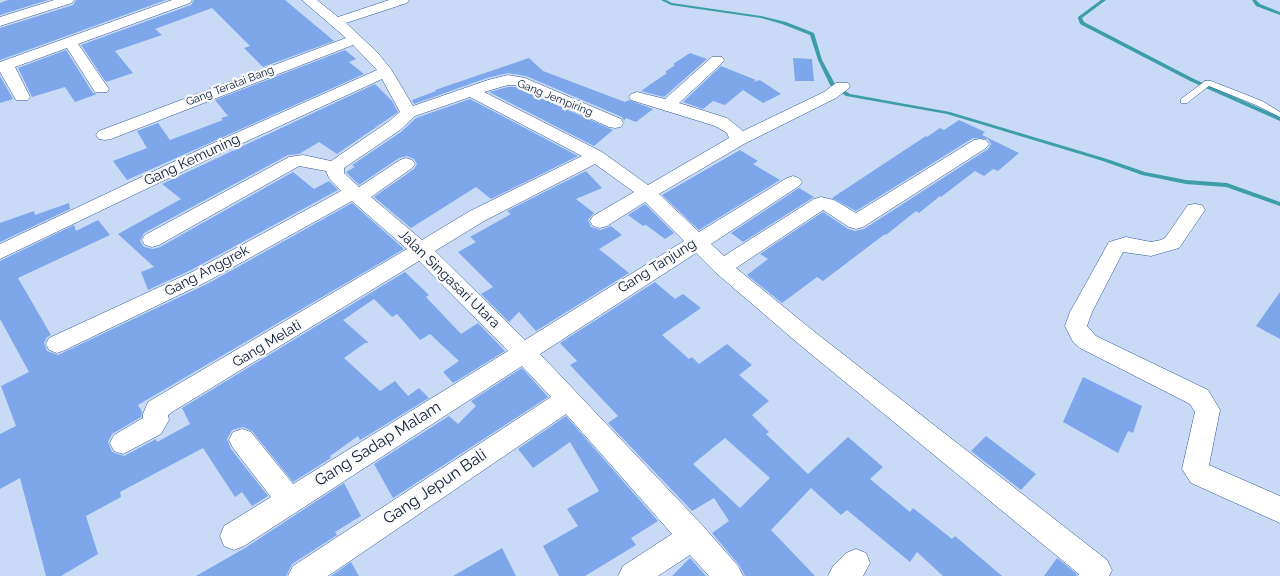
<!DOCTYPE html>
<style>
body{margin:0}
canvas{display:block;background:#c8daf6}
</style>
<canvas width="1280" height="576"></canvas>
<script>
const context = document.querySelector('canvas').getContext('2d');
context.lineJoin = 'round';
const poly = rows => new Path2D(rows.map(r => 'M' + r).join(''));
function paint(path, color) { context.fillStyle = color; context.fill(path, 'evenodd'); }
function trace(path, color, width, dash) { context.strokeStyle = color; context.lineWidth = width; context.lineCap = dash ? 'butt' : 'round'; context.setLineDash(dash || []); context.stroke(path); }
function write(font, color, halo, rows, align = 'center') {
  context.font = font + ' Raleway,sans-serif'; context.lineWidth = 4.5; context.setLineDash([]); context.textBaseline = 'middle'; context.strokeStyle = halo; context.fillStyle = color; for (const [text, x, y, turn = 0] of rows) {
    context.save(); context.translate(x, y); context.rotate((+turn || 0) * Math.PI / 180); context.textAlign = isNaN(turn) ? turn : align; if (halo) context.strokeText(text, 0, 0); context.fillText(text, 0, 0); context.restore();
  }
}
const stream = poly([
 [661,0,666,0,672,3,761,16,786,22,814,33,822,60,835,84,850,94,950,112,1107,159,1145,172,1186,180,1227,183,1280,202,1280,206,1226,187,1186,184,1142,175,1103,161,947,114,846,96,830,85,818,60,810,35,782,24,761,18,671,5,661,0],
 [1101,0,1106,0,1082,18,1084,22,1194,79,1280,117,1280,121,1190,81,1080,24,1078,18,1078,17,1101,0],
 [1252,0,1256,0,1260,4,1280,12,1280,15,1256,6,1252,0]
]);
const building = poly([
 [8,0,48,0,0,15,0,3],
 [76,0,166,0,0,60,0,28,73,5],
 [194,0,285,0,334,41,263,67,244,48,250,46,212,8,155,29,162,35,115,51,133,73,106,82,81,45,191,5],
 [66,50,93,93,97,94,75,102,65,87,32,97,18,68],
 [345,50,356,59,349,62,364,74,127,180,113,161,147,148,137,131,158,123,170,140,223,120,221,118,228,116,215,100],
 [690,53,707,59,664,97,641,91,667,73,665,72,675,65,673,64],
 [529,58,543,71,625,102,629,100,653,109,636,122,626,118,624,121,622,117,526,76,508,73,487,78,414,104,412,100,436,91,435,90],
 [793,58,812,59,814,81,795,81],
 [721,66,756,80,753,82,760,80,781,94,763,103,743,90,725,105,713,101,703,109,683,102],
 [0,76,13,99,0,103],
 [375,84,392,101,398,112,337,154,319,142,299,154,288,155,144,233,140,241,144,247,153,249,160,247,293,172,314,189,329,181,338,190,193,269,148,290,141,272,154,267,118,234,181,199,162,184],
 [508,87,516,87,613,130,594,146,489,92],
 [470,99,578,156,491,199,476,187,411,228,374,197,414,169,417,164,414,159,407,156,399,158,359,185,346,172,355,167,352,165,401,132,416,118],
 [959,120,985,132,982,135,1019,153,998,171,993,169,984,176,975,171,941,197,940,196,919,213,916,211,886,235,885,234,823,281,817,277,782,303,747,275,768,259,760,254,823,212,848,229,855,231,864,229,988,149,991,144,988,139,973,138,856,211,832,198,926,136,927,137,940,128,944,130],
 [740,150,758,161,753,164,780,180,699,230,662,195],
 [586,171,602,188,576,199,594,213,588,220,591,227,601,230,611,226,622,235,599,249,629,273,536,331,519,312,509,322,481,294,493,287,458,252,476,242,470,237,511,214,507,211],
 [799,188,814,197,743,242,731,233],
 [69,203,70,209,0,242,0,223,34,211,35,215],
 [352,203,404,249,138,405,142,412,141,417,112,434,108,442,112,452,124,456,156,439,157,442,190,424,182,408,405,272,429,295,426,297,461,334,478,323,505,351,453,383,443,372,459,361,430,334,420,340,397,314,392,317,374,299,343,320,369,343,365,343,344,358,380,391,395,381,408,396,419,388,429,398,360,440,358,436,330,456,331,458,293,482,252,431,243,427,232,430,227,439,231,449,268,496,252,506,242,492,235,497,203,448,120,492,121,497,86,516,98,554,61,576,46,576,20,478,0,489,0,434,16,426,1,386,29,372,0,319,0,261,74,225,76,231,98,220,110,235,18,278,51,335,47,337,44,343,47,351,58,355,209,283],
 [645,204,674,233,665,239,646,225,643,226,628,215],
 [655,282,675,299,683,294,701,308,662,335,689,359,692,357,699,364,727,344,752,365,739,375,769,401,752,415,769,432,766,434,808,474,848,437,883,467,870,479,910,512,913,508,952,539,955,536,1002,576,943,576,917,552,910,562,847,510,841,515,811,488,771,530,815,576,745,576,739,565,712,533,729,521,714,498,692,511,608,423,618,416,570,365,577,361,560,343],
 [725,438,770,478,740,508,693,464],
 [1280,292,1280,339,1256,326],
 [522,368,548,397,393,498,374,464,449,416,458,424,476,406,471,401],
 [1083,377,1142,406,1133,433,1128,431,1118,453,1063,422],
 [566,416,658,521,631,538,636,545,585,576,559,576,543,546,578,526,567,509,599,491,570,442,533,468,518,449],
 [986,436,1036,474,1021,490,971,451],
 [344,483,361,516,335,532,337,535,292,564,286,576,196,576,245,548],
 [502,548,516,576,453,576],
 [690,558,706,576,672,576],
 [1057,558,1077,574,1076,576,1044,576],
 [351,562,359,576,331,576]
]);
const service = poly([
 [1205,81,1211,81,1262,101,1280,112,1280,117,1256,105,1209,86,1187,103,1181,103,1181,99,1205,81]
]);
const minor = poly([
 [54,0,74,0,72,3,0,26,0,17,54,0],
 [172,0,192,0,190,3,78,44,109,89,107,92,95,92,67,48,15,67,30,97,28,100,16,100,0,72,0,62,172,0],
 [302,0,317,0,338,17,389,0,409,0,407,3,346,23,377,52,391,69,413,106,488,80,508,75,525,78,621,119,623,123,621,127,615,128,609,127,516,85,508,85,484,92,602,152,648,185,729,138,727,133,715,126,631,100,629,97,631,94,637,92,665,99,712,57,722,57,724,60,722,63,679,103,727,118,743,131,824,92,836,83,848,83,850,86,848,89,836,98,744,144,659,194,699,232,787,178,793,176,799,178,802,182,799,186,711,244,724,256,814,199,821,197,834,200,856,213,974,140,980,139,986,140,989,144,986,148,863,227,856,229,849,227,823,210,736,268,816,333,1107,560,1112,570,1109,576,1078,576,1079,574,800,345,715,272,696,253,540,354,703,526,738,566,743,576,709,576,690,555,658,576,618,576,623,566,672,534,566,414,328,576,288,576,293,566,551,397,522,366,244,546,234,550,224,546,220,536,224,526,271,497,233,448,229,440,233,432,242,429,251,432,293,484,508,351,419,261,172,412,168,415,169,420,161,434,123,454,114,451,110,443,114,435,143,418,143,414,148,402,407,249,352,201,208,281,65,350,57,353,49,350,46,344,49,338,194,271,341,191,329,178,326,171,299,166,159,245,152,247,145,245,142,240,145,235,289,157,303,155,331,161,388,122,400,112,382,79,219,154,0,259,0,244,207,146,377,70,353,45,111,139,105,140,99,139,96,135,99,131,346,38,302,0],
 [470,97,582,156,470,211,422,240,371,197,412,168,415,164,412,160,406,158,400,160,359,187,344,173,344,168,400,130,415,116,470,97],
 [595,164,634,192,593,216,590,221,593,226,600,228,607,226,645,202,684,241,525,340,435,251,484,221,595,164],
 [1195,204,1202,205,1205,210,1179,248,1151,256,1123,252,1092,312,1087,326,1096,336,1208,390,1220,410,1209,465,1280,496,1280,523,1191,483,1182,469,1195,412,1190,404,1080,348,1073,342,1065,326,1070,312,1109,242,1126,237,1151,242,1161,240,1165,238,1188,205,1195,204],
 [856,549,866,553,870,563,863,576,828,576,833,566,846,553,856,549]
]);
const farStreetnames = [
 ["Gang Teratai Bang",230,86,-21],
 ["Gang Jempiring",555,98,22]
];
const streetNames = [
 ["Gang Kemuning",192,160,-25],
 ["Gang Tanjung",657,266,-32],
 ["Gang Anggrek",207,271,-28],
 ["Jalan Singasari Utara",449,279,44],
 ["Gang Melati",267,344,-31]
];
const nearStreetnames = [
 ["Gang Sadap Malam",378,444,-32],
 ["Gang Jepun Bali",435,487,-34]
];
paint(stream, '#3d9da8');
paint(building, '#7da7ea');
trace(service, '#305692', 1);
trace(minor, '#305692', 1);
paint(service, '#fff');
paint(minor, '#fff');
write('11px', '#0b1b34', '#fafafa', farStreetnames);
write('14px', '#0b1b34', '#fafafa', streetNames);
write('16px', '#0b1b34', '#fafafa', nearStreetnames);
</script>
